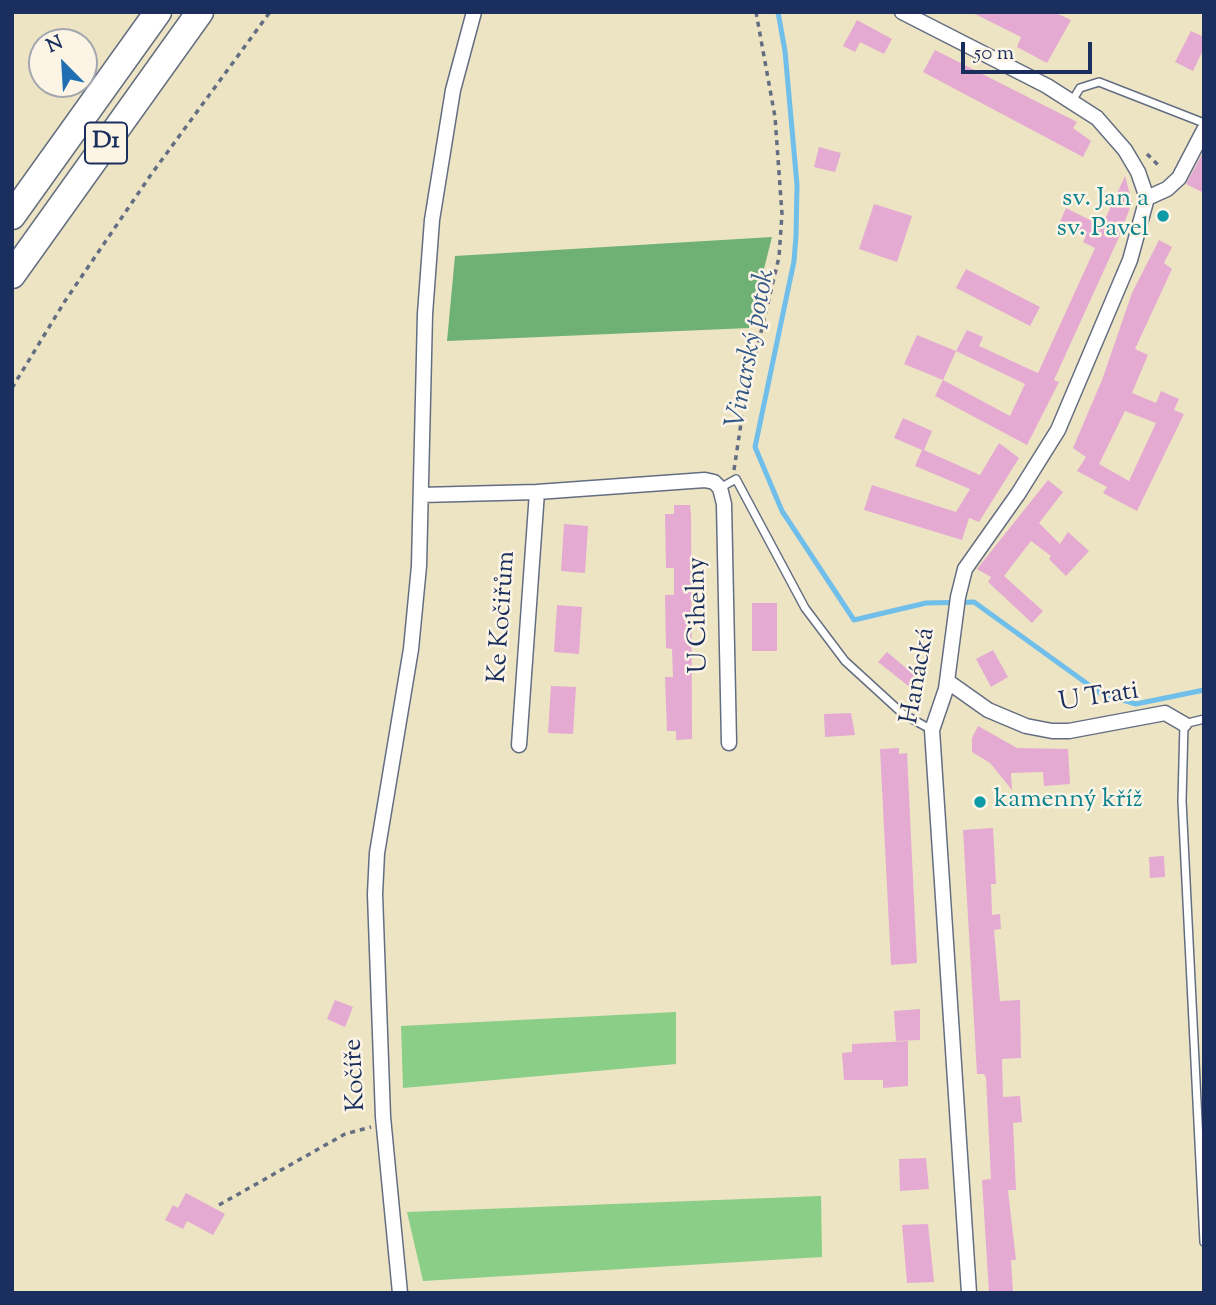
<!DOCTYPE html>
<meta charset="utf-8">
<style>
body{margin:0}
#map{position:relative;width:1216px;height:1305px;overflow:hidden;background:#ede4c4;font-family:"Sorts Mill Goudy",serif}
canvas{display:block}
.frame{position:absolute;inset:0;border:14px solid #1b2f5e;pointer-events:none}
.north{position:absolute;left:28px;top:28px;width:70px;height:70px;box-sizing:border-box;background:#fcf5e5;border:2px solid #a2a6af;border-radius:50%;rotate:336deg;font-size:19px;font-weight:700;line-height:28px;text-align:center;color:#1b2f5e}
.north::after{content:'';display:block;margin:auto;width:24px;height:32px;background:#1f6fb2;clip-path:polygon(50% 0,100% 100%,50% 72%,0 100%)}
.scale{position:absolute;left:961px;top:42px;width:131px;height:32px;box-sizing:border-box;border:4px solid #1b2f5e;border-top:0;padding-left:9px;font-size:21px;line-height:24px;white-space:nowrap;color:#1b2f5e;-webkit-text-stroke:5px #fcf5e5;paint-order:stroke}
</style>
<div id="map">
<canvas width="1216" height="1305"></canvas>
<div class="frame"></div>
<div class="north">N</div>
<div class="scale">50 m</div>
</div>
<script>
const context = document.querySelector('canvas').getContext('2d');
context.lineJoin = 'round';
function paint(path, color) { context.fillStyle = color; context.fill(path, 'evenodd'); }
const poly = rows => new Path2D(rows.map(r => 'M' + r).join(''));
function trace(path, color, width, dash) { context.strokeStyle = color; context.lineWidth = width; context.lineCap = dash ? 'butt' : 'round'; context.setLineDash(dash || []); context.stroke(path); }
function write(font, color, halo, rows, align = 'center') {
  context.font = font + ' "Sorts Mill Goudy",serif'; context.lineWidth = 5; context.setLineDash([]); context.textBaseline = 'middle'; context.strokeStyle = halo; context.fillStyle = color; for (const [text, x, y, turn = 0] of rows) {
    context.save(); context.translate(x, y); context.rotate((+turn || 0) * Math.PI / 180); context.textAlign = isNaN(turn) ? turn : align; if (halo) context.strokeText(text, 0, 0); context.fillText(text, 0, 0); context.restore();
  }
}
const green = poly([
 [676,1012,676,1064,403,1088,401,1026],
 [821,1196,822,1257,423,1281,407,1212]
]);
const forest = poly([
 [772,237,749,328,447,341,455,256]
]);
const stream = poly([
 [778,12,785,51,797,185,796,236,794,261,755,447,782,511,854,620,926,603,974,602,1100,693,1136,704,1204,690]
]);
const building = poly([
 [971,12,1054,12,1071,20,1047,63,1017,47,1021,37],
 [857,20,892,39,884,54,860,42,855,52,843,46],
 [1191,31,1204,37,1204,48,1193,71,1175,62],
 [935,50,1077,122,1073,128,1091,141,1083,157,923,72],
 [819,147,841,153,835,172,814,167],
 [1204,151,1204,193,1186,184],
 [1125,176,1132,202,1120,235,1054,380,1059,382,1027,445,935,396,943,380,1010,416,1025,384,956,351,967,330,983,337,979,346,1038,373,1095,248,1083,242,1086,236,1060,222,1066,208,1102,226],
 [874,204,912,216,897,262,859,249],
 [1159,240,1172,247,1164,263,1172,269,1135,349,1148,355,1132,393,1156,403,1161,391,1179,399,1174,410,1184,414,1137,511,1103,493,1107,487,1077,471,1086,457,1073,448,1102,380,1132,293],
 [1125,411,1156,423,1129,481,1099,464],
 [966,269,1040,307,1030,326,956,288],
 [917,335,956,351,943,380,904,364],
 [903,418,932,431,924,450,980,475,999,443,1019,458,979,522,969,518,962,540,864,510,872,485,956,512,970,489,915,466,922,450,894,438],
 [1048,480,1063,492,1039,523,1060,544,1068,532,1089,551,1066,576,1049,559,1051,556,1031,541,1004,576,1043,611,1032,623,988,582,991,577,977,569],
 [674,505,690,505,691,514,692,739,676,740,676,731,667,731,665,677,673,677,672,649,666,648,665,595,674,595,674,568,666,568,665,514,674,514],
 [564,524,588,526,585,573,561,571],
 [752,603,777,603,777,651,752,651],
 [557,605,582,607,579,654,554,652],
 [993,650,1008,677,991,687,976,659],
 [887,652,918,678,911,688,878,662],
 [551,686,576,687,573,734,548,733],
 [851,713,855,735,825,737,824,714],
 [978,726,1017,748,1068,749,1070,784,1044,786,1043,772,1011,773,1012,790,990,763,972,752,972,738],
 [899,748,899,754,907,753,917,963,891,965,880,749],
 [993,828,996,884,991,884,992,915,1000,914,1001,929,994,930,1000,1001,1020,1000,1021,1058,1002,1059,1003,1097,1020,1096,1022,1122,1013,1123,1016,1190,1008,1190,1016,1260,1011,1260,1013,1293,989,1293,982,1180,991,1179,986,1078,984,1074,977,1074,963,830],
 [1164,856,1165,877,1150,878,1149,857],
 [335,1000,353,1007,345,1027,327,1019],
 [920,1009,920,1040,896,1041,894,1011],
 [908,1041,908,1086,883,1088,883,1080,844,1080,842,1053,852,1052,852,1044],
 [926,1158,929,1189,900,1191,899,1159],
 [186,1193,225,1214,213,1235,187,1221,183,1229,165,1220,173,1205,178,1208],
 [928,1224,934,1282,907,1283,902,1225]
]);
const path = poly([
 [1147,154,1160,167],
 [12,388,65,301,150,176,270,12],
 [734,470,744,403,779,257,782,214,775,117,756,12],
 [219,1205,345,1134,371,1127]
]);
const lane = poly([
 [1072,101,1080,88,1099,82,1204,123],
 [720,488,736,479,805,608,845,661,903,714,932,730],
 [1204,719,1184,724,1182,801,1204,1242]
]);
const street = poly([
 [902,12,1047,86,1097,118,1125,150,1138,172,1147,198,1130,260,1058,430,1018,494,965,569,958,597,946,689,932,730,969,1293],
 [1147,198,1167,189,1179,178,1204,130],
 [421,495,537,492,705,480,714,482,720,488,724,504,729,743],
 [947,681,988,710,1026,726,1052,731,1069,731,1165,713,1184,724],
 [519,745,537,492],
 [400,1293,383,1117,375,894,377,853,411,649,419,566,425,314,432,220,453,90,474,12]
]);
const highway = poly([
 [12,216,158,12],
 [12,275,200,12]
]);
const markers = [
 [1163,216,7,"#0f9aa8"],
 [980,802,7,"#0f9aa8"]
];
const shields = [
 [106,143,42]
];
const shieldNames = [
 ["D1",106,143]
];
const cultureNames = [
 ["sv. Jan a",1149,201],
 ["sv. Pavel",1149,231],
 ["kamenný kříž",994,802,"left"]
];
const streetNames = [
 ["U Cihelny",700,615,-91],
 ["Ke Kočiřům",504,617,-86],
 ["Hanácká",920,676,-80],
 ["U Trati",1099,699,-9],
 ["Kočíře",357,1075,-93]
];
const waterNames = [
 ["Vinarský potok",753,349,-79]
];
paint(green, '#8ace87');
paint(forest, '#6fb174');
trace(stream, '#70beea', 5);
paint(building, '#e4aad2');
trace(lane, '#646e82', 10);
trace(street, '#646e82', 17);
trace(highway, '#646e82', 29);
trace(path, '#646e82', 3.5, [5, 5]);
trace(lane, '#fff', 7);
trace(street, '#fff', 14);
trace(highway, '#fff', 26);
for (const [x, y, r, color] of markers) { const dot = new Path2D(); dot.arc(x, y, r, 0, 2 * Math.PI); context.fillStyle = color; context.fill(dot); trace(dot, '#fcf5e5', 2.5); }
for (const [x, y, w] of shields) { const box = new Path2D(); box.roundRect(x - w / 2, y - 20.5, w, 41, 5); context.fillStyle = '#fcf5e5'; context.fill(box); trace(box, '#1b2f5e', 2); }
write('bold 24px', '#1b2f5e', null, shieldNames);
write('26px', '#0d838f', '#fcf5e5', cultureNames, 'right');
write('26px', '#1b2f5e', '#fcf5e5', streetNames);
write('italic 28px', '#355a88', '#fcf5e5', waterNames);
</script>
